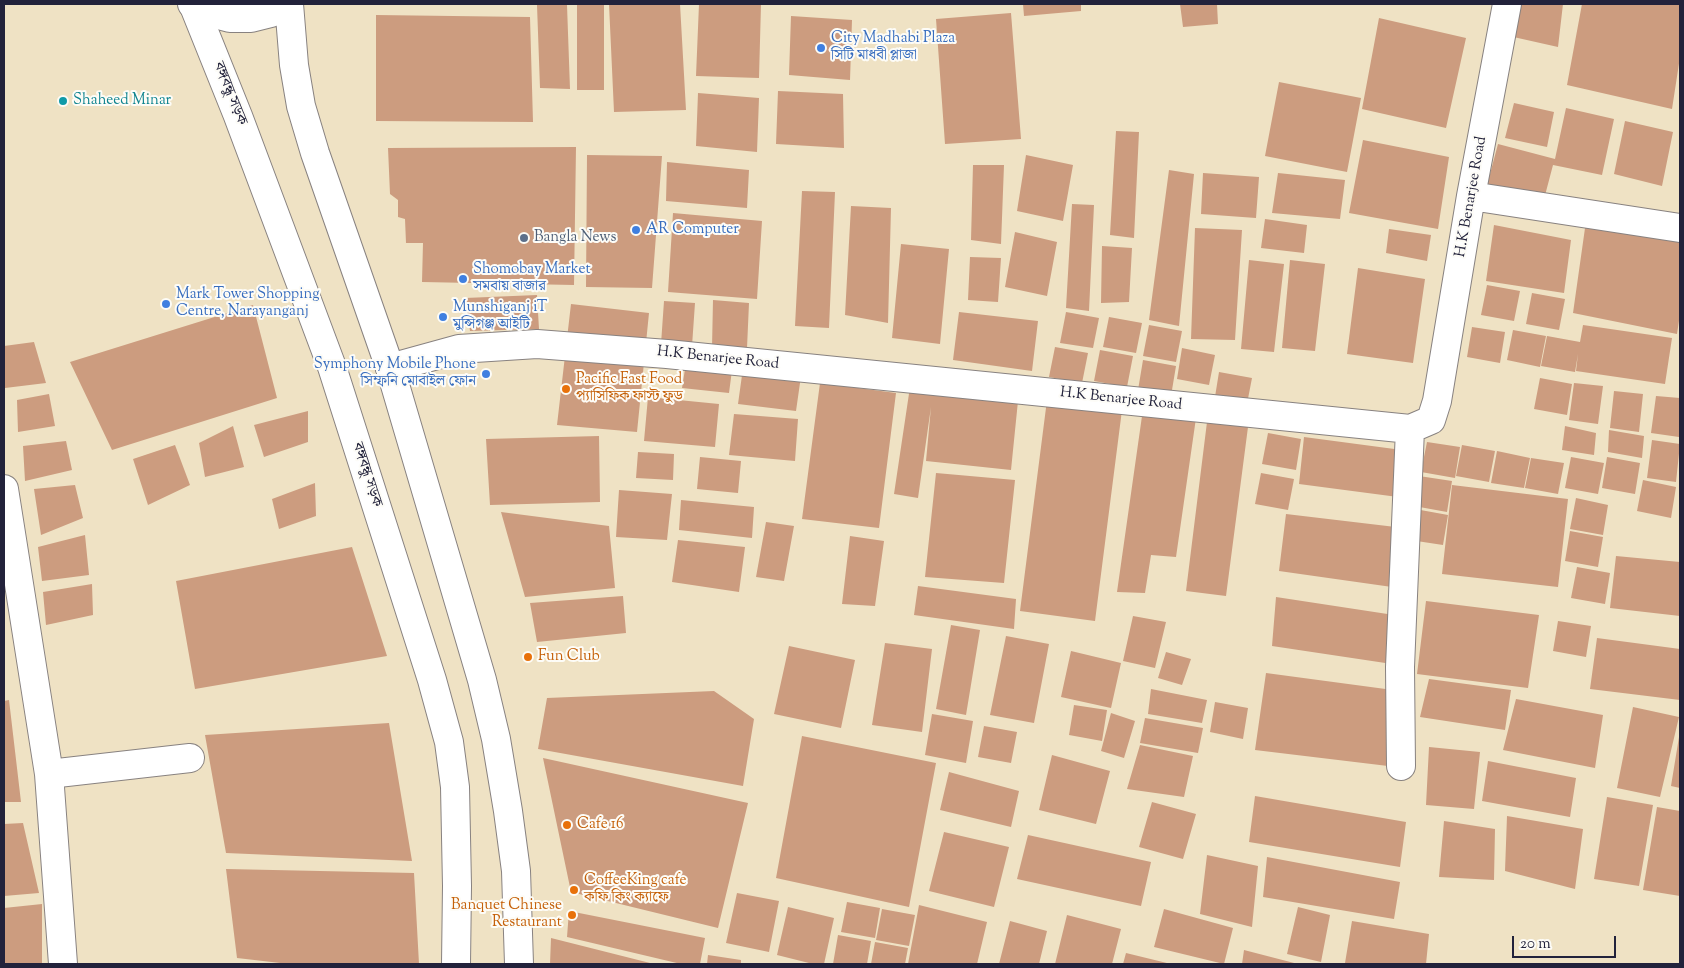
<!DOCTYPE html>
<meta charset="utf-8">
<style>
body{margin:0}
#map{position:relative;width:1684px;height:968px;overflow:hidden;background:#efe2c4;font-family:"Sorts Mill Goudy",serif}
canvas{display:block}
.frame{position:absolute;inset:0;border:5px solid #22223b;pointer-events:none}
.scale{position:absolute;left:1512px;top:936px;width:104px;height:22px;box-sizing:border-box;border:2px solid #22223b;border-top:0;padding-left:6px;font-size:15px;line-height:18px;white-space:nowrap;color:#22223b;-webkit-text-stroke:4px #fdfcf7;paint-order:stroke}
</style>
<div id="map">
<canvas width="1684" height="968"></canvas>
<div class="frame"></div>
<div class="scale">20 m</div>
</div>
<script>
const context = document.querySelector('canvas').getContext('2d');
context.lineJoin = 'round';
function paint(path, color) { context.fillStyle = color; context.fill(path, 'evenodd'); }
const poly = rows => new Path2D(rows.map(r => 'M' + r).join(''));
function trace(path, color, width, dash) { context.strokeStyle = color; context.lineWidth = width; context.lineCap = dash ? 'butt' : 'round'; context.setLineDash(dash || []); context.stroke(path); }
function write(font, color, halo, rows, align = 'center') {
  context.font = font + ' "Sorts Mill Goudy","Noto Serif Bengali",serif'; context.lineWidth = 4; context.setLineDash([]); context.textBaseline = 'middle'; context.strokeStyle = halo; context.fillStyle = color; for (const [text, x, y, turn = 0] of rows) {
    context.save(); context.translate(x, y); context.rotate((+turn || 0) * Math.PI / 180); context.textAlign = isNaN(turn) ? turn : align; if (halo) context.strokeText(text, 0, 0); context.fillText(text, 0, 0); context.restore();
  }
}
const building = poly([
 [577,4,604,5,604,90,577,90],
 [609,4,680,4,686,110,614,112],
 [699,4,761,4,759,78,696,76],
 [1023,4,1081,4,1081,11,1024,16],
 [1180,4,1217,4,1218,24,1183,27],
 [1513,4,1563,4,1558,47,1509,36],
 [1582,4,1680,4,1680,57,1672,109,1567,85],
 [537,5,567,5,570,89,540,88],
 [1011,13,1021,139,945,144,936,19],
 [376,15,530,17,533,122,376,121],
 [791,16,852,20,850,80,789,75],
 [1379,18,1466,38,1446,128,1362,109],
 [1279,82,1361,98,1347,172,1265,156],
 [778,91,843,94,844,148,776,144],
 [698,93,759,98,757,152,696,146],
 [1514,103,1554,112,1547,147,1505,138],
 [1566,108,1614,119,1602,175,1553,165,1543,203,1486,189,1498,144,1555,159],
 [1625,121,1673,132,1662,186,1614,174],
 [1116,131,1139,132,1134,238,1110,235],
 [1363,140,1449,157,1438,229,1349,213],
 [576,147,574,285,422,282,423,243,406,243,405,219,398,217,398,200,390,194,388,148],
 [587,155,662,156,652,288,586,287],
 [1026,155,1073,165,1063,221,1017,211],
 [667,162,749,170,747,208,666,201],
 [973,165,1004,165,1001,244,971,240],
 [1169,170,1194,174,1179,326,1149,320],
 [1203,173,1259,177,1256,218,1201,214],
 [1278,173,1345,180,1340,219,1272,213],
 [802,191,835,192,829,328,795,326],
 [1072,204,1094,205,1089,311,1066,308],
 [851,206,891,208,888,323,845,315],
 [673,213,762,221,757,299,668,292],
 [1587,214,1680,233,1680,314,1677,334,1573,313],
 [1265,219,1307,225,1304,253,1261,248],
 [1494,225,1571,240,1564,293,1486,281],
 [1195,228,1242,230,1235,340,1191,339],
 [1389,229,1431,235,1427,261,1386,253],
 [1015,232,1057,242,1047,296,1005,287],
 [901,244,949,249,940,344,892,338],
 [1102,246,1132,248,1129,302,1101,303],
 [970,257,1001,258,998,302,968,300],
 [1249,260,1284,264,1274,352,1241,349],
 [1290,260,1325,264,1315,351,1282,348],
 [1358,268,1425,279,1413,363,1347,354],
 [1487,285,1520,291,1514,321,1481,315],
 [1532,293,1565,299,1559,330,1526,324],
 [537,295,539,329,470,331,465,298],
 [713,300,749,303,747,348,712,348],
 [664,301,695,303,692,346,661,344],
 [571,304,649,313,637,432,557,425],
 [253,305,277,398,112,450,70,362],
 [959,312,1038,321,1032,371,953,360],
 [1066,312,1099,318,1093,348,1060,343],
 [1109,317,1142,323,1136,353,1103,347],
 [1149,325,1182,331,1176,362,1143,356],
 [1583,325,1672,338,1665,384,1576,371,1578,354,1575,372,1541,366,1547,336,1580,342],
 [1472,327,1505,332,1500,363,1467,357],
 [1513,330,1546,336,1540,367,1507,360],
 [34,342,46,383,5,388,4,346],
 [1055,347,1088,353,1082,383,1049,377],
 [1182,348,1215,355,1209,385,1177,379],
 [688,350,734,355,729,393,682,388],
 [1100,350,1133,356,1127,387,1094,381],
 [1143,360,1176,366,1171,396,1138,390],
 [743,368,801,376,796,411,738,404],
 [1219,372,1252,378,1246,409,1214,403],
 [1540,378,1572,384,1567,415,1534,409],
 [820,383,896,393,879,528,802,519],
 [1574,383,1603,386,1598,424,1569,420],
 [910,387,1018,401,1011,470,926,461,931,407,918,498,894,494],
 [1614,391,1643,394,1639,432,1610,428],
 [49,394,55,426,18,432,17,400],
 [1656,396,1680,398,1679,437,1651,433],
 [648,397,719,404,715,447,644,441],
 [1047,400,1122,410,1095,621,1020,611],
 [1143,409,1196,418,1176,557,1151,555,1145,593,1117,592],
 [308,411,308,442,264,457,254,425],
 [734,414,798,419,795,461,729,455],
 [1207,422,1248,427,1226,596,1186,591],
 [233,426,244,467,205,477,199,443],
 [1565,426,1596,433,1594,455,1562,450],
 [1609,430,1644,436,1642,458,1608,452],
 [1268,433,1301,439,1296,470,1262,464],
 [599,436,600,502,490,505,486,439],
 [1304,437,1402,450,1398,497,1299,484],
 [1652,440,1680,444,1676,482,1647,478],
 [66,441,72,470,25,481,23,446],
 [1427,442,1460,447,1455,478,1421,472],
 [175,445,190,485,148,505,133,459],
 [1462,445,1495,451,1489,482,1456,476],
 [1497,451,1530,458,1524,488,1491,483],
 [638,452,674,454,673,480,636,478],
 [700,457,741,461,738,493,697,489],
 [1571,457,1604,463,1598,494,1565,488],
 [1607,457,1640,463,1635,494,1602,488],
 [1531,458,1564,463,1558,494,1525,488],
 [936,473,1015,480,1004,583,925,577],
 [1261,473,1294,479,1288,510,1255,504],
 [1419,476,1452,481,1447,512,1414,506],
 [1643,480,1676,487,1671,518,1637,511],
 [315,483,316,516,279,529,272,499],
 [75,485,83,518,41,535,34,489],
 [1452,485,1568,499,1558,587,1442,574],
 [619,490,672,494,667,540,616,537],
 [1576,498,1608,505,1603,535,1570,529],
 [681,500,754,507,752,538,679,530],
 [1415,509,1448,515,1443,545,1410,540],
 [501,512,609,526,615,588,525,597],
 [1286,514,1404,528,1399,588,1279,571],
 [766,522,794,526,784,581,756,577],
 [1570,531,1603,537,1598,567,1565,561],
 [85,535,89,575,42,581,38,547],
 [850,536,884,541,875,606,842,604],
 [678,540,745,547,739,592,672,582],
 [352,547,387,656,195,689,176,581],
 [1616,556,1680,562,1680,616,1610,608],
 [1577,567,1610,573,1605,604,1571,598],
 [92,584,93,615,46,625,43,592],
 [918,586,1016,599,1014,629,914,615],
 [623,596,626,633,537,642,530,603],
 [1276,597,1394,615,1392,664,1272,646],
 [1426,601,1539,615,1528,688,1417,674],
 [1133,616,1166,622,1155,668,1123,661],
 [1558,621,1591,626,1586,657,1553,651],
 [951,625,980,630,966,715,936,709],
 [1006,636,1049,644,1034,723,990,715],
 [1597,638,1680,649,1680,700,1590,689],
 [885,643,932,649,922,732,872,725],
 [789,646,855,660,841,728,774,714],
 [1071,651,1121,663,1111,708,1061,697],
 [1166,652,1191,659,1182,685,1158,678],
 [1266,673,1393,690,1388,766,1255,750],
 [1429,679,1511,690,1505,730,1420,717],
 [1151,689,1207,700,1202,723,1148,714],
 [714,691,754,719,743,786,538,749,547,698],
 [1516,699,1603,715,1595,768,1503,750],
 [9,700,21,802,4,802,4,701],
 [1215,702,1248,708,1243,739,1210,732],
 [1074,705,1107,710,1102,741,1069,735],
 [1633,707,1679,717,1660,797,1617,788],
 [1111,713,1135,721,1124,758,1101,751],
 [932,714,973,721,966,763,925,755],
 [1145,718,1203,728,1198,753,1140,743],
 [389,723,412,861,226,853,205,735],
 [984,726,1017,732,1011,763,978,757],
 [802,736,936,763,909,907,776,878],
 [1679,737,1680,737,1680,788,1671,786],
 [1140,745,1193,756,1184,797,1127,789],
 [1429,747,1480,752,1474,809,1426,805],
 [1052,755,1110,771,1096,824,1039,810],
 [543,758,748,803,718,928,571,892],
 [1488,761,1576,778,1570,817,1482,801],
 [949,772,1019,791,1011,827,940,810],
 [1255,796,1406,822,1400,867,1249,842],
 [1607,797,1653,805,1639,886,1594,879],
 [1152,802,1196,814,1183,859,1139,847],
 [1657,807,1680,811,1680,896,1643,890],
 [1507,816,1583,829,1575,889,1505,871],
 [1444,821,1495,829,1494,880,1439,877],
 [23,823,39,893,4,896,4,824],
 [944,832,1009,847,994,907,929,891],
 [1028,835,1151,862,1141,906,1017,879],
 [1207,855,1258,866,1252,927,1200,914],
 [1267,857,1400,882,1394,919,1263,897],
 [226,869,414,873,419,964,289,964,237,958],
 [737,893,779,901,769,952,726,943],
 [847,902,880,908,875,938,841,932],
 [42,904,42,963,4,964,4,908],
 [919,905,987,922,977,964,908,964],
 [788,907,834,918,824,964,813,964,777,955],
 [1298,907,1330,915,1321,962,1287,954],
 [882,909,915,915,909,946,876,940],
 [1164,909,1233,928,1224,964,1154,947],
 [569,911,705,938,700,964,681,964,567,937],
 [1067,915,1121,929,1112,964,1055,964],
 [1010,921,1047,931,1039,964,999,964],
 [1352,921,1429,934,1426,964,1345,963],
 [838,935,871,941,867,964,833,964],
 [551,938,654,964,550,964],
 [875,942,908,948,905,964,871,964],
 [1244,950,1298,964,1242,964],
 [1126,953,1171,964,1123,964],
 [708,955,741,960,741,964,707,964]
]);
const minor = poly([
 [1471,196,1680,228],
 [390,368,459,349,537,344,667,354,1410,429,1431,420,1437,401,1471,196,1507,4],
 [4,489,49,774,63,964],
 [1401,766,1400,667,1410,429],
 [49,774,190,758]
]);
const major = poly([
 [193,4,238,116,332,367,432,680,449,742,455,787,457,886,456,964],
 [289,4,294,65,301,106,315,153,390,368,482,680,496,739,508,811,516,871,519,964]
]);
const highway = poly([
 [192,4,211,13,230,18,251,18,271,13,289,4]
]);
const markers = [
 [821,48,5,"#3f7fe0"],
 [63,101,5,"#0f9aa8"],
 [636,230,5,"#3f7fe0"],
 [524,238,5,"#5c6f8a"],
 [463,279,5,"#3f7fe0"],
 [166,304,5,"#3f7fe0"],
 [443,317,5,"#3f7fe0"],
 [486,374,5,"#3f7fe0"],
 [566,389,5,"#e8710a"],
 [528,657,5,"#e8710a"],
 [567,825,5,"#e8710a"],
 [574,890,5,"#e8710a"],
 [572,915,5,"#e8710a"]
];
const shopNames = [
 ["City Madhabi Plaza",831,39],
 ["সিটি মাধবী প্লাজা",831,56],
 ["AR Computer",646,230],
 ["Shomobay Market",473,270],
 ["সমবায় বাজার",473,287],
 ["Mark Tower Shopping",176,295],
 ["Centre, Narayanganj",176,312],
 ["Munshiganj iT",453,308],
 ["মুন্সিগঞ্জ আইটি",453,325],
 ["Symphony Mobile Phone",476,365,"right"],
 ["সিম্ফনি মোবাইল ফোন",476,382,"right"]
];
const streetNames = [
 ["বঙ্গবন্ধু সড়ক",229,94,68],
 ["H.K Benarjee Road",1472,197,-80],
 ["H.K Benarjee Road",718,359,6],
 ["H.K Benarjee Road",1121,400,6],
 ["বঙ্গবন্ধু সড়ক",366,475,72]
];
const cultureNames = [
 ["Shaheed Minar",73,101]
];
const serviceNames = [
 ["Bangla News",534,238]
];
const foodNames = [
 ["Pacific Fast Food",576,380],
 ["প্যাসিফিক ফাস্ট ফুড",576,397],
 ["Fun Club",538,657],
 ["Cafe 16",577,825],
 ["CoffeeKing cafe",584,881],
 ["কফি কিং ক্যাফে",584,898],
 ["Banquet Chinese",562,906,"right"],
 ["Restaurant",562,923,"right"]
];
paint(building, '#cc9c7f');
trace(minor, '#888280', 30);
trace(major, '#888280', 30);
trace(highway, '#888280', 30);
trace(minor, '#fff', 28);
trace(major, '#fff', 28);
trace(highway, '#fff', 28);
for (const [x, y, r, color] of markers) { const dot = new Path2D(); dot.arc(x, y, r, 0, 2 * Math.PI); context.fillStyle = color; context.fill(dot); trace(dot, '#fdfcf7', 2); }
write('15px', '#366cbe', '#fdfcf7', shopNames, 'left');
write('15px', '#22223b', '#fdfcf7', streetNames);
write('15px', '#0d838f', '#fdfcf7', cultureNames, 'left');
write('15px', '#4e5e75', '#fdfcf7', serviceNames, 'left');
write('15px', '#c56008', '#fdfcf7', foodNames, 'left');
</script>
